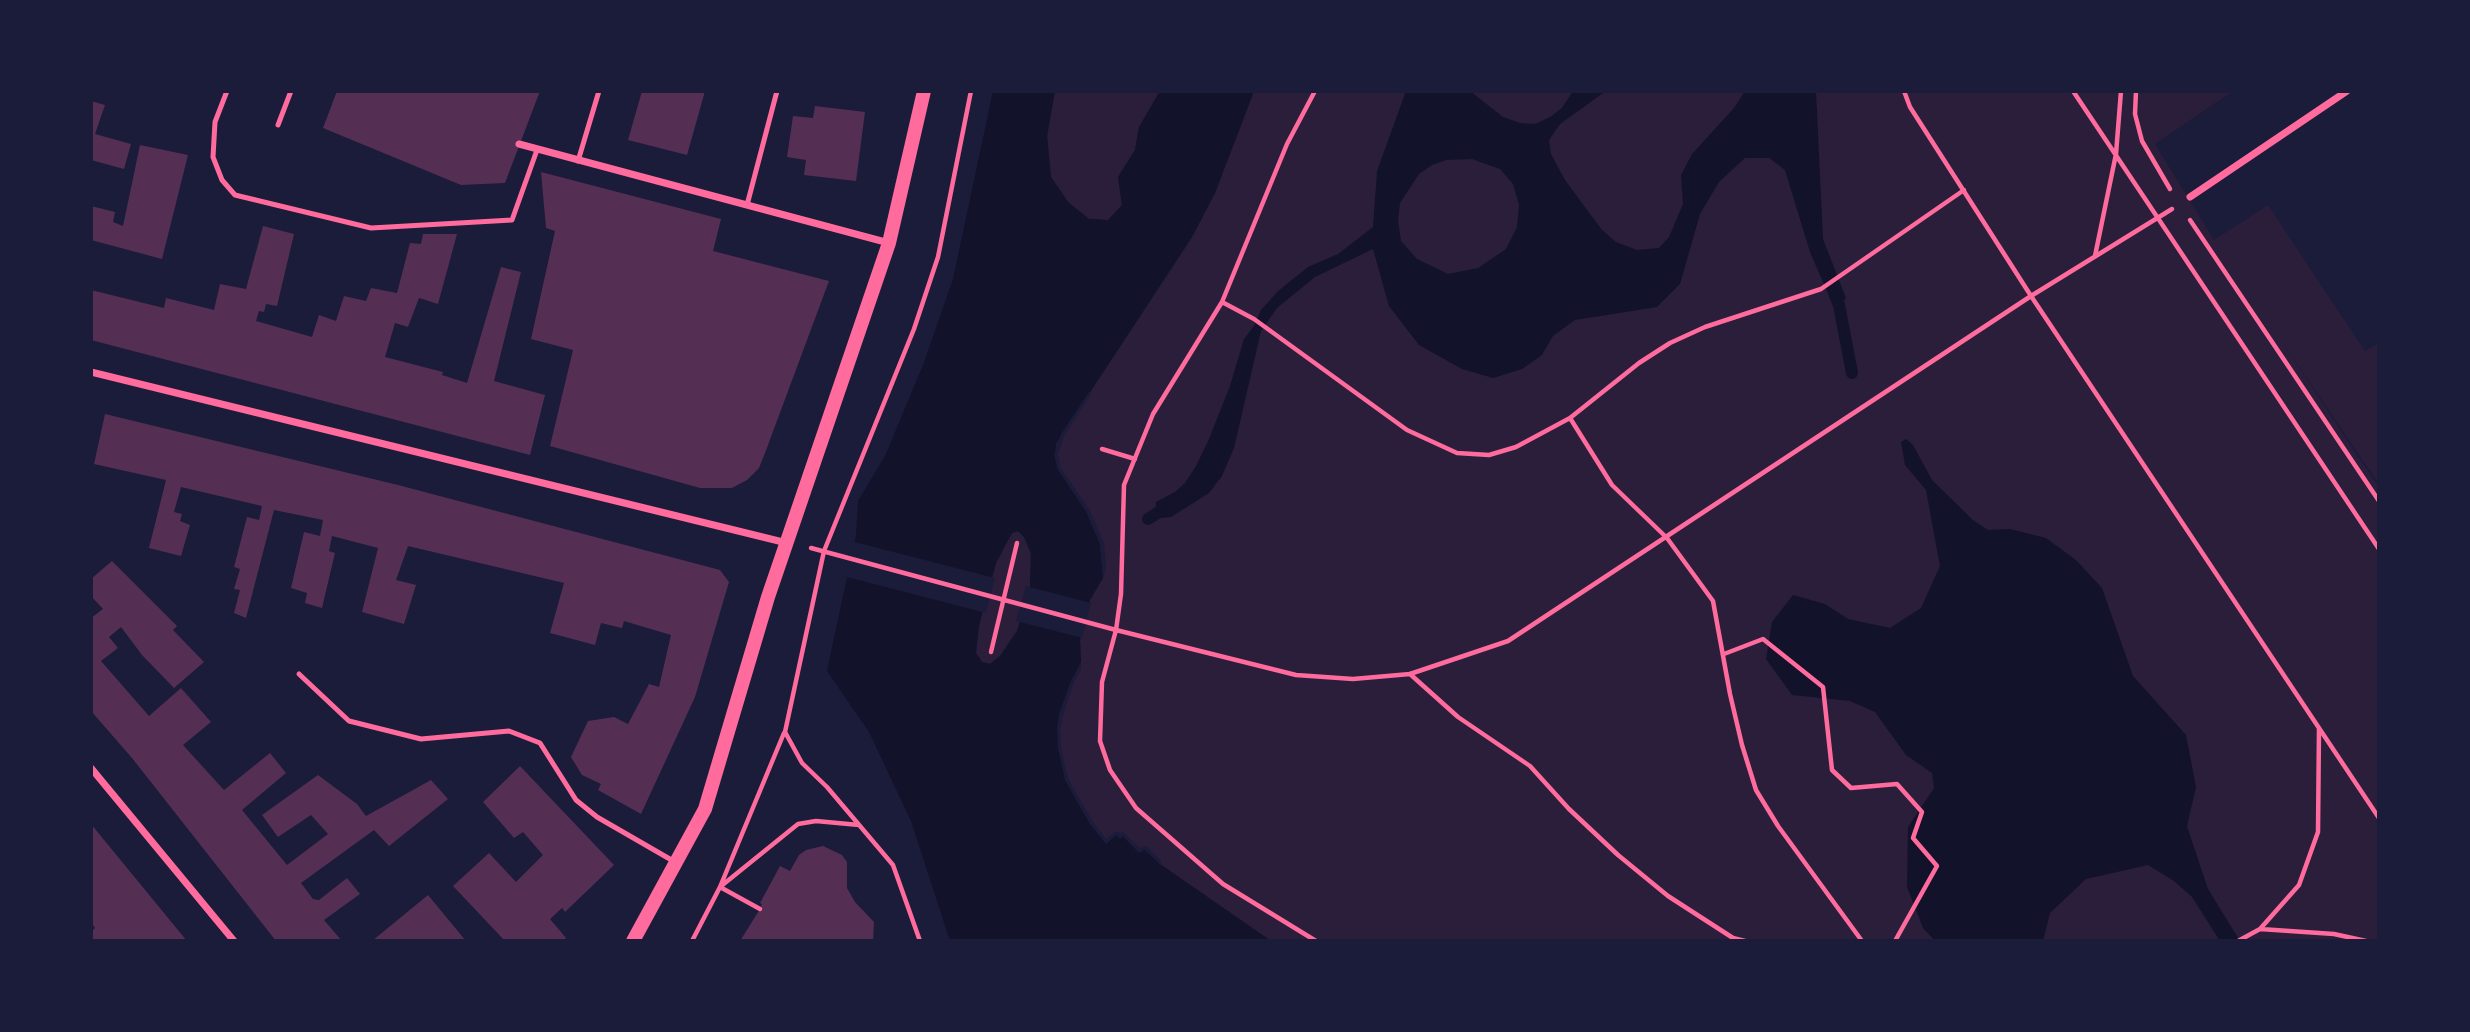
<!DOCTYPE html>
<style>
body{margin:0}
#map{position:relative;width:2470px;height:1032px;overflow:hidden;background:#1b1b3a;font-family:"PT Sans",sans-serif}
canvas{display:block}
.frame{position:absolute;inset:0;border:93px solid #1b1b3a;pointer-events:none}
</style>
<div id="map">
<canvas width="2470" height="1032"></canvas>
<div class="frame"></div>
</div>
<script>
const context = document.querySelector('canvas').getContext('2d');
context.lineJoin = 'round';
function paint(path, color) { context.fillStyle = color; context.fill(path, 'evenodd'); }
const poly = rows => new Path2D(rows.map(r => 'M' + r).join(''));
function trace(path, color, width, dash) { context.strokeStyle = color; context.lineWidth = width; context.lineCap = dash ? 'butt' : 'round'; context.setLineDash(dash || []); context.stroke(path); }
const green = poly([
 [1055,91,1160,91,1139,127,1135,150,1118,177,1122,205,1109,220,1089,219,1068,202,1051,177,1047,136],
 [1254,91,2233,91,2155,144,2214,240,2268,205,2365,351,2379,343,2379,484,2278,336,2379,488,2379,941,1271,941,1160,864,1144,849,1106,844,1077,803,1058,749,1059,714,1081,662,1080,640,1090,600,1103,577,1057,468,1056,444,1192,237,1215,193],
 [1018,531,1024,537,1031,553,1030,587,1017,631,1000,656,990,664,982,662,976,653,979,625,996,563,1012,533]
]);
const water = poly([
 [993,91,1055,91,1047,136,1051,177,1068,202,1089,219,1108,220,1122,205,1118,177,1135,150,1139,127,1160,91,1254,91,1215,193,1192,237,1056,444,1057,468,1086,511,1100,544,1103,578,1090,600,1080,640,1081,662,1070,683,1057,729,1065,780,1090,824,1106,844,1116,835,1123,836,1139,853,1144,849,1160,864,1271,941,950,941,911,821,869,732,827,671,856,535,858,501,885,456,923,365,953,279],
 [1018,531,1024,537,1031,553,1030,587,1017,631,1000,656,990,664,982,662,976,653,979,625,996,563,1012,533],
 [1406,91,1470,91,1503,117,1520,123,1535,124,1550,117,1562,108,1573,91,1606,91,1560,124,1549,140,1551,154,1565,180,1602,230,1616,242,1637,250,1659,248,1669,237,1683,204,1681,175,1692,154,1734,108,1745,91,1816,91,1823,239,1846,298,1837,308,1833,305,1810,252,1785,170,1769,158,1745,158,1719,182,1700,214,1680,284,1657,307,1575,320,1553,336,1542,355,1522,369,1493,378,1462,369,1419,345,1389,306,1373,249,1315,277,1277,308,1261,331,1234,448,1222,476,1209,493,1171,517,1162,518,1156,513,1156,502,1175,492,1185,483,1196,466,1209,439,1230,386,1244,339,1254,326,1261,310,1278,291,1308,267,1338,254,1373,227,1377,171],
 [1472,159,1500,169,1513,184,1519,205,1517,227,1506,249,1478,268,1448,274,1417,259,1401,241,1398,221,1400,203,1419,174,1432,165,1447,160],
 [1906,439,1913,445,1932,480,1973,520,1988,530,2010,529,2046,538,2076,560,2102,588,2133,676,2186,735,2196,787,2187,826,2208,889,2240,941,2220,941,2192,897,2174,881,2148,865,2086,879,2050,913,2043,941,1935,941,1923,928,1907,887,1908,827,1934,788,1932,773,1906,755,1875,712,1850,701,1792,695,1766,659,1772,622,1793,595,1825,604,1848,619,1890,628,1921,608,1940,566,1926,490,1905,465,1901,442]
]);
const pier = poly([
 [1089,392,1091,394,1064,436,1058,454,1060,467,1089,509,1104,543,1106,568,1103,578,1100,544,1086,511,1057,468,1054,454,1061,434],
 [851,541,995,578,986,613,843,576],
 [1026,586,1091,603,1082,638,1016,621],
 [1081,662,1081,669,1073,684,1063,715,1060,729,1061,748,1068,779,1093,822,1106,839,1115,832,1124,833,1140,848,1146,846,1162,861,1160,864,1144,849,1140,853,1123,836,1120,839,1116,835,1106,844,1090,824,1065,780,1058,749,1057,729,1059,714,1070,683]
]);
const stream = poly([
 [1834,292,1839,305,1852,373],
 [1148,519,1168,506]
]);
const building = poly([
 [337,91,540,91,505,183,461,185,323,128],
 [642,91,705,91,687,155,628,140],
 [91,101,105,105,95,134,131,144,124,169,91,160],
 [815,106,865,112,856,181,804,175,806,160,787,157,793,116,813,118],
 [140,145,188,155,162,259,91,240,91,206,115,212,113,222,123,226],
 [541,172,721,219,713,251,829,281,765,453,759,468,747,480,732,488,700,488,550,446,573,350,531,339,555,231,546,228],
 [263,226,294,234,277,306,266,304,264,312,259,311,256,321,312,337,319,315,336,321,344,296,366,301,371,288,397,293,410,243,421,244,423,234,457,234,438,304,419,298,408,327,395,323,385,357,443,372,442,375,467,383,501,267,521,272,494,381,545,395,530,455,91,340,91,290,164,308,166,298,214,310,220,284,246,289],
 [105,414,398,485,720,570,729,582,695,697,641,814,598,790,601,784,582,775,571,757,588,721,614,717,628,724,649,684,659,687,671,635,624,621,622,628,601,623,595,645,550,633,564,583,408,546,396,580,416,585,404,624,362,612,378,548,332,536,329,551,335,553,322,608,305,603,307,593,291,588,304,532,320,536,323,520,274,510,246,618,234,613,240,590,234,589,240,569,234,567,247,517,259,520,262,506,181,487,174,512,182,514,180,521,190,525,181,556,149,548,166,480,94,464],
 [112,561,177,626,173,630,204,662,174,688,142,655,121,627,109,637,118,648,101,661,149,716,181,688,211,722,183,745,224,790,270,753,286,773,242,810,287,865,328,834,311,815,278,837,262,815,318,775,357,804,366,816,431,780,448,799,389,846,374,830,301,883,313,899,319,900,347,878,360,894,324,920,342,941,276,941,132,758,91,711,91,618,103,609,91,596,91,579],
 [520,766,614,865,565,912,562,908,550,919,566,938,563,941,505,941,453,886,489,853,516,882,543,855,523,832,514,838,483,802],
 [91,824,187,941,91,941,91,932,95,928,91,922],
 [823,846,842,855,847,862,847,888,855,902,874,922,873,941,740,941,760,909,762,904,760,903,780,866,790,871,799,855,806,850],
 [428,895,466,941,372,941]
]);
const path = poly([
 [1315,91,1287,144,1222,302,1153,414,1124,485,1121,594,1116,630,1102,682,1100,741,1110,770,1136,808,1223,884,1316,941],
 [1904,91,1910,107,2031,296,2379,818],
 [2073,91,2379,549],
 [2136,91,2135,114,2142,141,2170,189],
 [2190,220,2379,501],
 [2095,256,2116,154,2121,91],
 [1222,302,1254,319,1407,430,1457,453,1489,455,1516,447,1570,418,1639,363,1670,343,1705,327,1821,289,1964,190],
 [1570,418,1612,485,1667,538,1713,601,1730,694,1742,745,1756,790,1778,826,1862,941],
 [1102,449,1135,459],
 [811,548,1116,630,1296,675,1353,679,1410,674,1508,641,2031,296,2172,209],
 [991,652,1017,543],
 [1724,654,1763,639,1823,687,1832,770,1851,788,1897,784,1922,812,1913,838,1937,866,1895,941],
 [1410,674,1458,717,1530,766,1569,809,1618,855,1668,896,1733,938,1745,941],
 [760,909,720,887,798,824,816,821,859,825],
 [2260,929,2299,885,2318,832,2319,728],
 [692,941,720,887,784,733],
 [920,941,893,865,827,787,802,763,785,732,824,551,914,329,938,257,971,91],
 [2238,941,2260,929,2334,934,2366,941]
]);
const service = poly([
 [227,91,215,122,213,157,222,180,235,195,371,228,512,220,537,150],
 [278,125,291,91],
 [578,161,599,91],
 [747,205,777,91],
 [299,674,349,721,421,739,509,731,540,743,576,800,597,817,675,862]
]);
const minor = poly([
 [519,144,889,243],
 [2190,197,2347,91],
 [91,372,787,543],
 [91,768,234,941]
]);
const secondary = poly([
 [633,941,705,809,768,597,889,243,924,91]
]);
paint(green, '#2a1e3b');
paint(water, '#12122b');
paint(pier, '#1b1b3a');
trace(stream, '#12122b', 12);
paint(building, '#542f53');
trace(path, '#ff6b9d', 4.5);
trace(service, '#ff6b9d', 5);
trace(minor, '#ff6b9d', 7);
trace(secondary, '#ff6b9d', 14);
</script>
